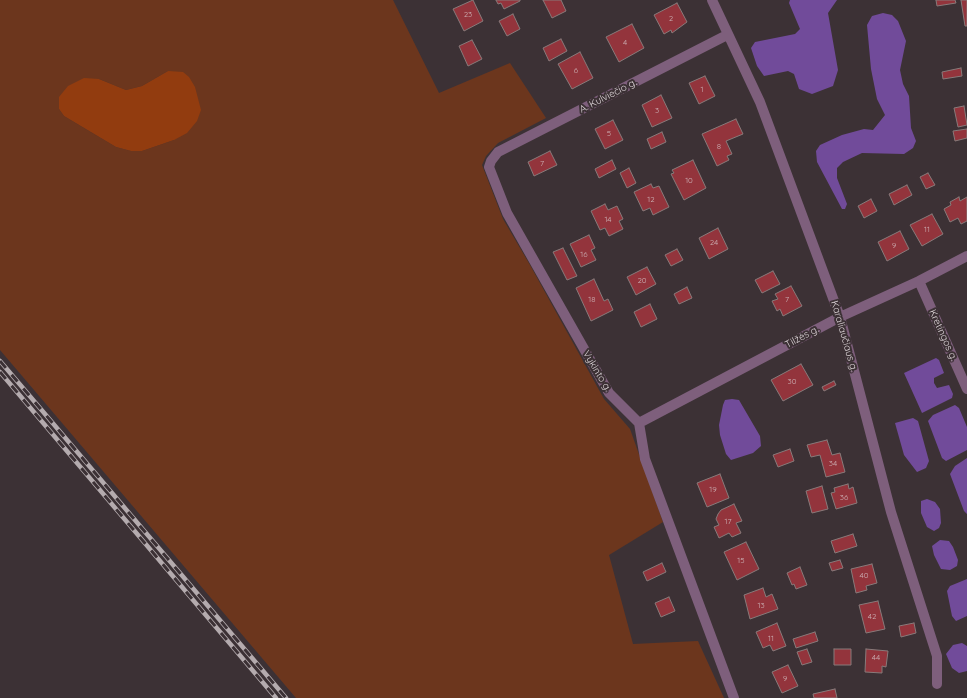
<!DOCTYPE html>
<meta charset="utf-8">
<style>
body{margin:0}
canvas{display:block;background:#3c3135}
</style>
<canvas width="967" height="698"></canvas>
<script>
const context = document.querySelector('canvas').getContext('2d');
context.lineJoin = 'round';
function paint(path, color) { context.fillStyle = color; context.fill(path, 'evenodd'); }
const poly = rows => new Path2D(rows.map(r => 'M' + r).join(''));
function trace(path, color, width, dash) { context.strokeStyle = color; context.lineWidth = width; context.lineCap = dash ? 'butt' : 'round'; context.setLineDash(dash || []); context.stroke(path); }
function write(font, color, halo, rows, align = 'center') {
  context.font = font + ' Quicksand,sans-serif'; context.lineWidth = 4; context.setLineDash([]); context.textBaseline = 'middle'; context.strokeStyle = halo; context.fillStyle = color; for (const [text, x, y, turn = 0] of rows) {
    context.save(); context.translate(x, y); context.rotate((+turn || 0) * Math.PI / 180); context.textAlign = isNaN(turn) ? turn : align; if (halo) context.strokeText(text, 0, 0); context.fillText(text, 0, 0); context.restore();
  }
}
const green = poly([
 [0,0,393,0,439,93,510,63,546,118,498,143,486,156,482,165,503,219,530,265,604,399,630,429,663,522,609,555,633,644,698,641,724,698,296,698,0,350],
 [168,71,174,140,142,151,131,151,116,147,64,116,59,109,99,79,126,90,142,86]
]);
const forest = poly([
 [168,71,183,72,189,77,195,87,201,110,197,121,187,133,174,140,142,151,131,151,116,147,64,116,59,109,59,97,68,86,84,78,99,79,126,90,142,86]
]);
const water = poly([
 [790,0,837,0,828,13,838,70,833,86,812,94,799,89,794,74,788,71,764,76,757,66,751,48,755,42,795,34,800,29,789,3],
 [883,13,892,15,898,21,906,41,900,70,903,84,909,96,911,128,916,141,913,148,904,154,862,153,843,162,837,168,837,178,847,204,845,209,842,209,817,162,816,151,820,145,842,135,864,129,873,130,885,115,877,99,871,69,867,25,872,16],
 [936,358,939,360,944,373,934,378,934,383,937,388,949,385,953,394,952,398,922,413,904,373],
 [732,399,739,400,760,436,761,446,753,453,731,460,726,454,720,435,719,425,723,405,725,400],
 [955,405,959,408,967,427,967,450,946,461,942,458,928,421,933,415],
 [913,418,918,421,929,461,926,468,917,472,904,455,895,423],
 [967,458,967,514,964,511,950,474,955,466],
 [927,499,935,502,940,509,941,523,939,528,934,531,927,527,921,513,921,501],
 [940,540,949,541,953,547,958,560,957,566,950,570,941,569,934,555,932,546],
 [967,579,967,616,956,621,952,616,947,591,950,586],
 [962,643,967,646,967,671,959,673,952,668,946,654,953,645]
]);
const building = poly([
 [473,0,483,21,464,31,453,9,473,0],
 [496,0,520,0,520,1,504,9,501,3,498,4,496,0],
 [543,0,561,0,566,11,552,18,543,0],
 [936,0,955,0,956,3,937,6,936,0],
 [961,0,967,0,967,26,965,26,961,0],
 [677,3,687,22,672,33,671,30,664,34,654,15,677,3],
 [513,14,520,29,507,36,499,21,513,14],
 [632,24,644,48,619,62,606,37,632,24],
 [561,39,567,51,549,61,543,48,561,39],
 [472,40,482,59,468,66,459,46,472,40],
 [580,52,593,78,572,89,558,64,580,52],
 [961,68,962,76,943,79,942,72,961,68],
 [705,76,715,96,699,104,689,83,705,76],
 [661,95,672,118,652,127,642,105,661,95],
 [964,106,967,125,958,127,954,108,964,106],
 [736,119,743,134,726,141,732,154,727,156,729,160,717,166,702,134,736,119],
 [613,120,623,140,605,149,595,129,613,120],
 [967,129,967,138,955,141,953,131,967,129],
 [662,132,666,142,651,149,647,139,662,132],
 [550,151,557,165,534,176,528,162,550,151],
 [612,160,616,169,599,178,595,169,612,160],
 [693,160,706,188,684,200,671,174,674,173,672,170,693,160],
 [629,168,636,183,627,188,620,173,629,168],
 [928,173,935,185,926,189,920,177,928,173],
 [651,184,653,188,659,186,669,207,653,215,650,208,643,211,634,192,651,184],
 [907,185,912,195,894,205,889,194,907,185],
 [959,197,960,201,967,197,967,221,961,224,958,218,950,222,944,209,951,205,950,202,959,197],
 [871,199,877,211,864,218,858,206,871,199],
 [605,204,608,210,617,206,623,219,619,221,623,229,609,236,605,228,600,230,591,211,605,204],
 [932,214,943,234,922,246,910,225,932,214],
 [718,228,728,249,709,259,699,238,718,228],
 [900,231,909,249,887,261,878,242,900,231],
 [589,235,595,248,591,250,596,260,581,267,570,244,589,235],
 [563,248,577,276,567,280,553,252,563,248],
 [677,249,683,260,671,266,665,255,677,249],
 [647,267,656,284,636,295,627,277,647,267],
 [773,271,780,284,762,293,755,280,773,271],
 [594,279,604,301,608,299,613,310,591,321,576,288,594,279],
 [791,286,802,306,783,316,780,309,777,311,772,301,778,299,775,294,791,286],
 [687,287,692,298,679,304,674,294,687,287],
 [650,304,657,319,641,327,634,312,650,304],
 [801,364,813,385,783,401,771,380,801,364],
 [834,381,836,385,824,391,822,387,834,381],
 [827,440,832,455,840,453,845,472,826,477,820,455,811,457,807,445,827,440],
 [790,449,794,461,778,467,773,455,790,449],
 [720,474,729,498,707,507,697,483,720,474],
 [848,484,849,489,853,487,857,503,836,509,831,493,835,492,834,488,848,484],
 [822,486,828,509,812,513,806,491,822,486],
 [734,504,742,521,736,523,741,533,732,537,729,533,719,538,714,527,719,525,716,519,718,514,721,510,734,504],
 [853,534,857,546,835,553,831,541,853,534],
 [746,542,759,569,737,580,724,552,746,542],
 [840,560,843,568,832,571,829,563,840,560],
 [662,563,666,572,647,581,643,572,662,563],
 [872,564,877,583,866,586,867,590,856,593,851,569,872,564],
 [800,567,807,585,796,589,794,584,792,585,787,573,800,567],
 [763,588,766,597,772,594,778,609,750,619,744,595,763,588],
 [669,597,675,611,661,617,655,603,669,597],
 [878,601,885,629,866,633,859,605,878,601],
 [777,623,786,646,773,651,770,645,763,648,756,632,777,623],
 [914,623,916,633,901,637,899,626,914,623],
 [815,632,818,641,796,648,793,639,815,632],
 [807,649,812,662,802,665,797,652,807,649],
 [834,649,851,649,851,665,834,665,834,649],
 [866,649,888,651,886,667,882,666,882,673,865,672,866,649],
 [788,665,798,686,782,693,772,672,788,665],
 [835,689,837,698,814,698,813,694,835,689]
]);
const minor = poly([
 [712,0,760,102,840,317,891,512,937,656,937,684],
 [727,35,498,152,491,161,489,167,507,213,609,393,639,423,645,459,734,698],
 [919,281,967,389],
 [639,423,840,317,919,281,967,256]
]);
const rail = poly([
 [0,361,286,698],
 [0,372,276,698]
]);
const numberNames = [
 ["23",468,15],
 ["2",671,19],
 ["4",625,43],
 ["6",576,71],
 ["1",702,90],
 ["3",657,111],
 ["5",609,134],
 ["8",719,147],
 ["7",542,164],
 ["10",689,181],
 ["12",651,200],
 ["14",608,220],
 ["11",927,230],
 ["24",714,243],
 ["9",894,246],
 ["16",584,255],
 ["20",642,281],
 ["18",592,300],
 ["7",787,300],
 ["30",792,382],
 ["34",833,464],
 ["19",713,490],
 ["36",844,498],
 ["17",728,522],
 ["15",741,561],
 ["40",864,576],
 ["13",761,606],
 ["42",872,617],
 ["11",771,639],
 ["44",876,658],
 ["9",785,679]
];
const streetNames = [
 ["A. Kulviečio g.",608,96,-27],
 ["Kretingos g.",943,335,66],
 ["Karaliaučiaus g.",844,336,74],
 ["Tilžės g.",802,337,-28],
 ["Vykinto g.",597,371,59]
];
paint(green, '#6c361d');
paint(forest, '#923c0f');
paint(water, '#714b9a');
paint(building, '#93343c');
trace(building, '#887a7a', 1);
trace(minor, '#7e5f7c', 10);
trace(rail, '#b4abae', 4.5);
trace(rail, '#3c3135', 3, [9]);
write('8px', '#cbaeb2', null, numberNames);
write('10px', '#ded6d9', '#3c3135', streetNames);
</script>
